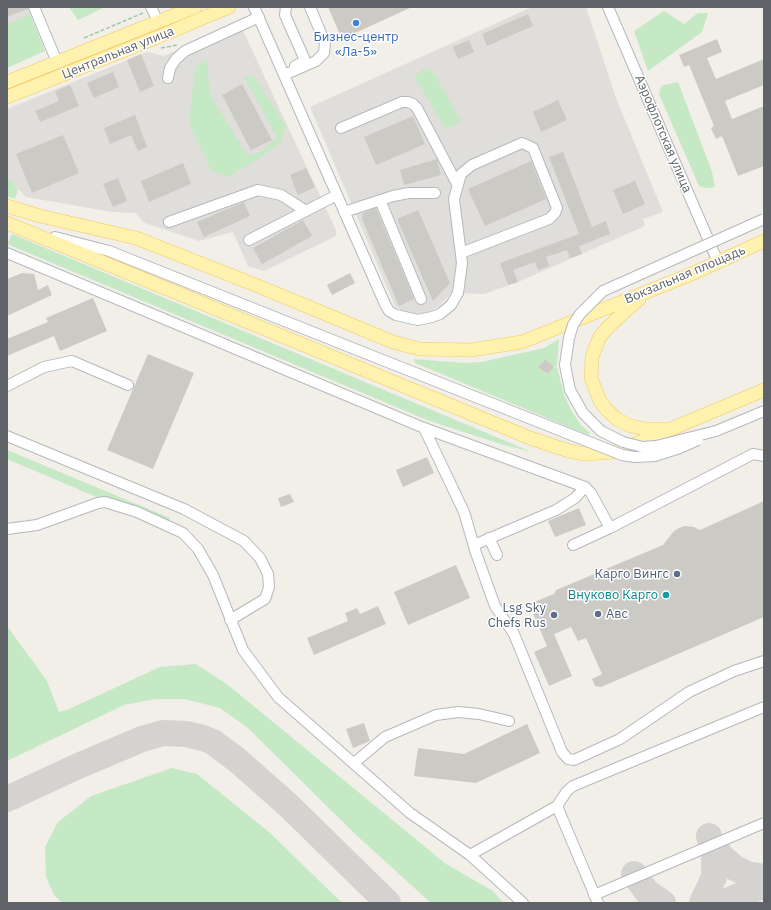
<!DOCTYPE html>
<meta charset="utf-8">
<style>
body{margin:0}
#map{position:relative;width:771px;height:910px;overflow:hidden;background:#f1efe8;font-family:"IBM Plex Sans",sans-serif}
canvas{display:block}
.frame{position:absolute;inset:0;border:8px solid #5f6368;pointer-events:none}
</style>
<div id="map">
<canvas width="771" height="910"></canvas>
<div class="frame"></div>
</div>
<script>
const context = document.querySelector('canvas').getContext('2d');
context.lineJoin = 'round';
function paint(path, color) { context.fillStyle = color; context.fill(path, 'evenodd'); }
const poly = rows => new Path2D(rows.map(r => 'M' + r).join(''));
function trace(path, color, width, dash) { context.strokeStyle = color; context.lineWidth = width; context.lineCap = dash ? 'butt' : 'round'; context.setLineDash(dash || []); context.stroke(path); }
function write(font, color, halo, rows, align = 'center') {
  context.font = font + ' "IBM Plex Sans",sans-serif'; context.lineWidth = 3; context.setLineDash([]); context.textBaseline = 'middle'; context.strokeStyle = halo; context.fillStyle = color; for (const [text, x, y, turn = 0] of rows) {
    context.save(); context.translate(x, y); context.rotate((+turn || 0) * Math.PI / 180); context.textAlign = isNaN(turn) ? turn : align; if (halo) context.strokeText(text, 0, 0); context.fillText(text, 0, 0); context.restore();
  }
}
const industrial = poly([
 [7,7,36,7,38,11,7,24],
 [532,7,586,7,616,98,663,212,643,219,645,226,518,282,484,294,451,293,440,305,429,312,419,314,405,313,395,306,310,107],
 [239,22,336,230,336,236,264,271,248,266,233,232,199,241,145,223,135,213,112,212,26,197,7,177,7,109,147,52,164,56]
]);
const green = poly([
 [69,7,105,7,78,20],
 [664,11,684,24,698,13,708,13,702,32,648,71,634,31],
 [30,14,45,51,7,68,7,24],
 [207,60,210,95,247,155,261,152,277,138,244,76,254,76,286,127,280,143,256,160,228,177,211,170,189,124,195,67],
 [425,68,433,72,461,121,453,126,445,128,414,76],
 [678,82,712,172,715,187,707,188,699,186,659,94,661,86],
 [7,177,18,189,15,199,7,196],
 [12,234,532,452,504,445,427,420,7,244],
 [559,339,557,366,553,367,545,359,538,367,546,374,553,368,557,367,564,395,572,412,581,425,590,433,588,435,415,363,414,359,465,363,482,362,544,348],
 [7,450,170,518,167,527,7,459],
 [7,626,47,681,59,712,67,710,160,667,196,664,228,685,446,864,493,891,503,903,431,903,355,834,248,728,220,708,185,699,155,699,124,705,7,761],
 [172,768,197,774,269,832,342,903,62,903,54,895,46,877,45,847,58,822,91,796]
]);
const taxiway = poly([
 [7,799,76,767,142,739,163,733,186,734,203,738,213,742,237,760,288,805,388,903],
 [711,841,721,856,735,868,747,874,764,877],
 [634,874,647,892,663,903],
 [702,903,714,877,714,854,709,836],
 [723,903,764,885]
]);
const building = poly([
 [7,7,28,7,28,9,7,17],
 [328,7,412,7,342,39],
 [528,14,533,26,487,46,482,34],
 [717,39,722,52,707,58,716,79,764,59,764,85,725,101,732,119,764,106,764,166,738,176,722,136,716,139,711,128,714,126,689,65,684,67,679,55],
 [469,40,474,52,458,59,453,47],
 [141,54,154,86,140,92,127,60],
 [113,72,119,87,94,98,87,83],
 [242,84,272,140,251,150,222,95],
 [70,85,79,106,40,122,35,111,59,101,55,91],
 [558,100,567,120,541,132,533,112],
 [135,115,147,147,138,151,131,135,110,144,104,128],
 [413,116,425,144,376,165,364,137],
 [63,135,79,173,32,193,16,154],
 [563,152,592,227,606,221,610,234,579,246,582,254,570,258,567,250,546,257,549,266,538,270,535,262,513,270,518,282,508,285,500,263,579,234,549,157],
 [437,159,441,175,404,185,400,170],
 [531,161,546,199,485,226,468,189],
 [183,163,191,184,149,202,141,181],
 [306,168,315,187,298,195,290,175],
 [118,178,127,201,113,207,103,184],
 [635,181,645,204,623,214,613,190],
 [244,202,250,216,204,237,197,222],
 [376,208,414,299,399,306,362,219,363,213],
 [418,210,450,283,433,301,397,219],
 [303,220,312,236,262,264,253,248],
 [22,273,34,274,38,290,48,285,52,295,7,316,7,279],
 [350,273,355,283,332,295,327,285],
 [93,298,107,331,60,351,54,336,7,356,7,339,48,322,46,318],
 [148,354,194,373,153,469,107,450],
 [545,359,554,367,547,374,538,367],
 [427,457,434,473,403,487,396,470],
 [290,494,294,502,281,507,278,498],
 [764,501,764,617,601,687,595,686,592,679,602,674,586,638,578,641,571,627,554,634,572,676,549,686,534,652,547,646,529,604,554,594,556,590,663,545,674,531,679,528,685,526,694,527,700,530],
 [579,508,586,525,555,537,548,521],
 [456,565,470,598,408,625,394,592],
 [378,606,386,624,314,655,307,638,348,621,345,613,357,608,360,614],
 [364,723,370,741,353,748,346,729],
 [527,724,540,753,476,783,414,776,418,748,464,754]
]);
const path = poly([
 [84,38,143,13],
 [161,48,177,45]
]);
const minor = poly([
 [34,7,57,62],
 [151,7,158,22],
 [254,7,385,304,389,311,396,315,418,320,432,317,440,314,451,305,458,293,462,263,454,199,461,174,472,165,522,143,533,148,557,208,555,213,549,219,461,253],
 [286,7,285,15,304,58,303,62,295,66],
 [608,7,718,262],
 [284,75,316,61,324,53,325,43,310,7],
 [168,78,170,68,176,59,185,51,259,17],
 [341,128,402,102,408,102,413,104,417,108,457,184],
 [380,200,421,299],
 [344,212,393,196,409,193,435,193],
 [169,222,258,190,281,195,306,211],
 [55,237,109,251,380,359],
 [249,240,337,195],
 [7,253,424,428,585,487,591,493,610,528],
 [7,386,44,367,72,361,128,385],
 [424,428,464,512,476,553,495,606,514,634,562,752,568,759,574,760,620,739,689,692,734,671,764,661],
 [716,431,764,411],
 [7,436,184,509,244,541,260,558,268,574,269,587,265,599,230,620],
 [7,529,37,525,98,503,105,502,137,512,183,533,198,549,213,575,243,650,278,697,410,813,470,855,523,903],
 [489,538,497,555],
 [474,545,556,510,575,498,585,487],
 [573,545,610,528,753,454,764,456],
 [354,763,385,737,436,715,458,712,479,714,509,721],
 [557,806,598,903],
 [470,855,557,806,567,791,573,786,764,707],
 [594,895,764,823]
]);
const major = poly([
 [7,82,195,7],
 [7,97,158,37,229,7],
 [7,206,40,216,136,238,253,284,393,342,419,349,471,350,522,342,689,275,764,241],
 [7,223,530,438,569,451,585,454,616,452,764,390],
 [639,299,608,327,599,338,592,357,591,378,600,401,607,410,618,420,631,426,646,429,666,429]
]);
const minorBridge = poly([
 [380,359,622,455,635,457,655,456,680,448,698,440],
 [716,431,656,446,643,447,623,442,601,431,583,413,570,390,565,365,569,338,573,325,580,314,603,291,764,219]
]);
const markers = [
 [356,23,4,"#3f7fe0"],
 [677,574,4,"#5c6f8a"],
 [666,595,4,"#0f9aa8"],
 [598,614,4,"#5c6f8a"],
 [554,615,4,"#5c6f8a"]
];
const shopNames = [
 ["Бизнес-центр",356,37],
 ["«Ла-5»",356,52]
];
const streetNames = [
 ["Центральная улица",118,53,-22],
 ["Аэрофлотская улица",663,134,67],
 ["Вокзальная площадь",685,275,-23]
];
const serviceNames = [
 ["Карго Вингс",669,574],
 ["Lsg Sky",546,608],
 ["Chefs Rus",546,623],
 ["Авс",606,614,"left"]
];
const cultureNames = [
 ["Внуково Карго",658,595]
];
paint(industrial, '#e0deda');
paint(green, '#c5e8c5');
trace(taxiway, '#d4d3d0', 26);
paint(building, '#cccac5');
trace(minor, '#b5b8bc', 12);
trace(major, '#f2c960', 14);
trace(path, '#9cc7a9', 1.5, [4, 2]);
trace(minor, '#fff', 10);
trace(major, '#fff2af', 13);
trace(minorBridge, '#b5b8bc', 12, []);
trace(minorBridge, '#fff', 10);
for (const [x, y, r, color] of markers) { const dot = new Path2D(); dot.arc(x, y, r, 0, 2 * Math.PI); context.fillStyle = color; context.fill(dot); trace(dot, '#fff', 1.5); }
write('13px', '#366cbe', '#fff', shopNames);
write('13px', '#5f6368', '#fff', streetNames);
write('13px', '#4e5e75', '#fff', serviceNames, 'right');
write('13px', '#0d838f', '#fff', cultureNames, 'right');
</script>
